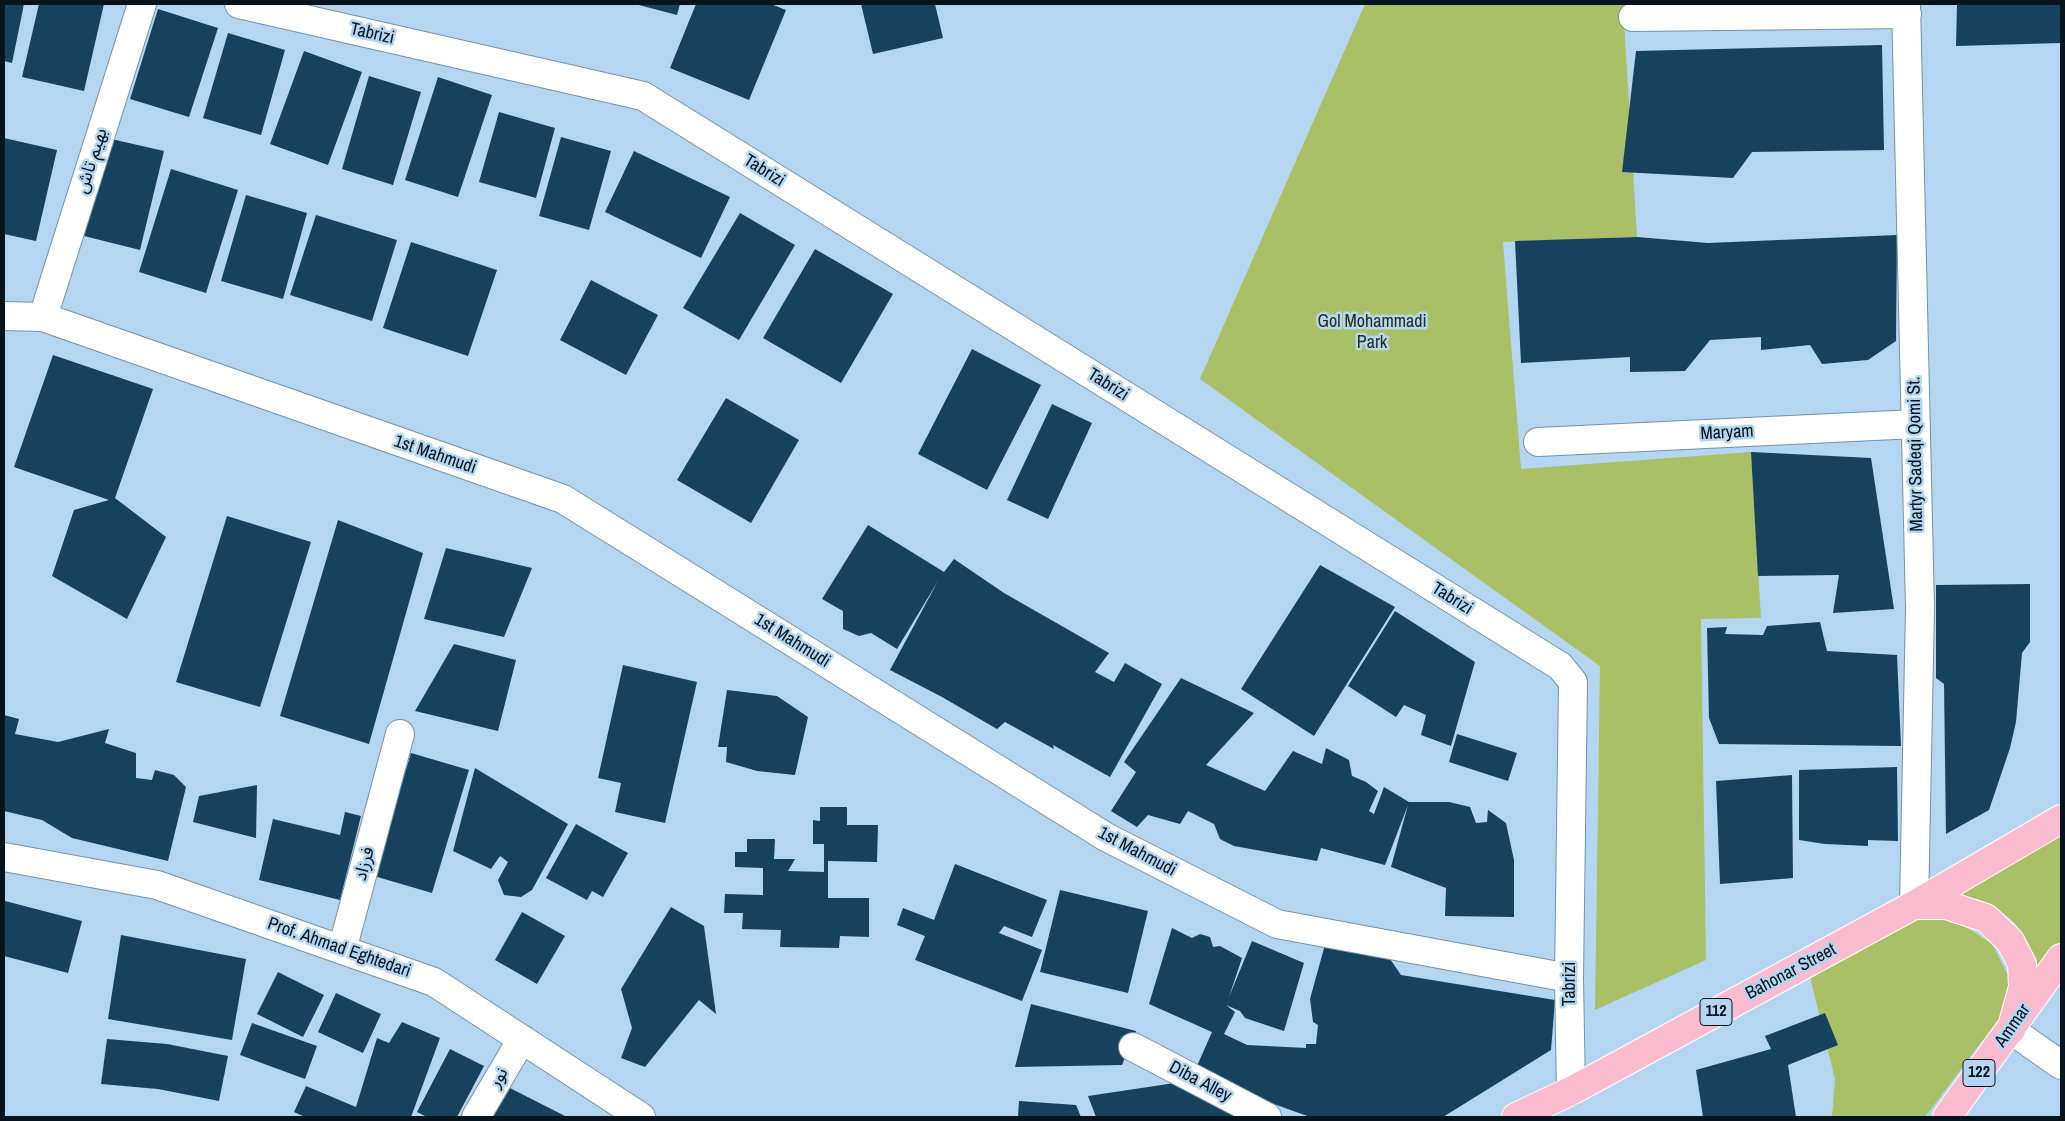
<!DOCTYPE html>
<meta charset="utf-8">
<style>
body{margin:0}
#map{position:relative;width:2065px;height:1121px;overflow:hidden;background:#b4d6f0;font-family:"Archivo Narrow",sans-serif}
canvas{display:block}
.frame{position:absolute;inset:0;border:5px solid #08141d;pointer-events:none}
</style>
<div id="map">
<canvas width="2065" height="1121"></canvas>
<div class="frame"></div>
</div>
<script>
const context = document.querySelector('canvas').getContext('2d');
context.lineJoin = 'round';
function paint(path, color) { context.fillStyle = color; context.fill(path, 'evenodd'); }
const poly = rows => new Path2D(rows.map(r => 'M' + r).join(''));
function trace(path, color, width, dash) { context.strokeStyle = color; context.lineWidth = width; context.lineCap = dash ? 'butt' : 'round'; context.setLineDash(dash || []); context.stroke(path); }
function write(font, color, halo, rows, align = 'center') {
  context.font = font + ' "Archivo Narrow","Noto Sans Arabic",sans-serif'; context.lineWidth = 5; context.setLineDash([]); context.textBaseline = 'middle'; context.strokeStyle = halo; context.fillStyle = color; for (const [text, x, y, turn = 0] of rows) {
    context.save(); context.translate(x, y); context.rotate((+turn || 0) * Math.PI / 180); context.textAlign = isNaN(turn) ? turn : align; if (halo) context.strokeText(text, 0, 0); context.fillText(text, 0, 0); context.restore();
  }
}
const green = poly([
 [1365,4,1623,4,1637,237,1503,242,1521,469,1751,452,1761,618,1701,619,1706,960,1595,1010,1600,666,1200,379],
 [2061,832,2061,941,2033,977,2025,940,2015,923,1999,910,1955,893],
 [1918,917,1941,918,1966,927,1992,944,2011,981,2001,1016,1925,1117,1832,1117,1835,1079,1809,973,1866,947]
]);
const building = poly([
 [4,4,24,4,12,63,4,61],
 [39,4,104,4,84,91,22,77],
 [635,4,680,4,677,15],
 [696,4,771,4,786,10,749,100,670,68],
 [861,4,935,4,943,38,873,54],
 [1957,4,2061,4,2061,43,1956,46],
 [158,9,218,28,189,117,130,99],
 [228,33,285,50,261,135,203,118],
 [1882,45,1884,150,1752,152,1733,178,1622,172,1636,51],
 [304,51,362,72,328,165,270,144],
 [369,76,421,92,393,185,342,169],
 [438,77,492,95,458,197,405,180],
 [499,112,555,128,536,198,479,182],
 [561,137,611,151,589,230,539,216],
 [4,138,57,150,36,241,4,234],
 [107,138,164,151,140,250,84,236],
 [634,151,730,197,701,258,605,212],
 [171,169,238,190,206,293,139,272],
 [246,195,307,213,283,299,221,281],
 [740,213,795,245,739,340,683,308],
 [316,215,397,240,372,321,290,295],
 [1897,235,1896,341,1868,360,1822,364,1810,345,1761,350,1761,337,1710,340,1685,371,1630,372,1630,357,1521,363,1515,241,1637,237,1708,243],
 [411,242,497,270,468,356,383,328],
 [815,249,893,294,841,383,763,338],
 [591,280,658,315,626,375,560,340],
 [972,349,1041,385,987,490,918,454],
 [53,355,153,389,115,498,166,537,127,619,52,576,74,510,109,500,14,467],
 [726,398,799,440,751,523,677,480],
 [1052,404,1092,423,1048,519,1007,500],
 [1751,452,1871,458,1894,609,1833,613,1839,575,1758,576],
 [227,516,311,542,260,707,176,682],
 [338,520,423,553,369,744,280,716],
 [868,525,944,572,954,559,1004,593,1109,653,1095,672,1114,682,1125,663,1162,684,1110,777,1053,745,1054,749,1005,722,997,729,942,697,890,670,938,581,897,649,871,633,859,636,843,629,843,611,822,599],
 [446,548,532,568,504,637,424,619],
 [1320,565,1395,607,1314,736,1241,689],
 [2030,584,2030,642,2022,653,2016,722,2010,748,1989,810,1946,834,1944,684,1936,678,1936,585],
 [1395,611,1475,662,1451,746,1421,735,1426,715,1404,705,1396,717,1348,686],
 [1820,622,1827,651,1897,655,1901,746,1719,744,1709,718,1707,628,1727,627,1725,634,1763,635,1767,626],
 [454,644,516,660,498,731,415,711],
 [623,665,697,682,665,823,615,812,621,783,598,778],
 [1181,678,1254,713,1206,765,1265,791,1293,751,1322,764,1326,748,1349,760,1352,776,1366,782,1378,791,1369,811,1374,814,1384,787,1409,802,1449,802,1470,807,1476,823,1487,822,1488,810,1506,823,1514,860,1514,917,1445,916,1446,888,1391,867,1408,805,1385,865,1321,848,1317,861,1234,846,1220,839,1214,824,1188,811,1180,824,1148,815,1137,827,1111,811,1136,772,1124,762],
 [727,690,777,696,808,717,795,775,757,771,726,762,727,747,718,747],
 [4,715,19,719,15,734,58,742,109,729,105,743,136,753,136,778,152,780,155,770,174,775,186,787,168,861,72,838,42,820,4,811],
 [1457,734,1517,753,1508,781,1449,762],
 [411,753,469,770,432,893,374,876],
 [1897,767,1898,841,1868,840,1868,846,1825,844,1799,840,1799,770],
 [475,768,568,824,532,890,521,897,504,895,498,880,508,862,500,856,491,869,453,851],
 [1792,775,1793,878,1720,884,1716,781],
 [257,785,256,838,193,822,199,796],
 [820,807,847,807,847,825,878,825,877,862,828,861,828,898,869,898,869,937,840,936,839,948,780,947,781,930,742,929,743,913,724,913,725,894,763,895,763,868,735,867,735,852,747,852,747,839,775,839,774,859,795,859,788,871,824,872,824,844,813,844,813,820,820,821],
 [345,812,361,816,340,900,259,880,273,819,340,835],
 [576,824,628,853,603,897,592,891,587,900,546,878],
 [955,864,1047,900,1032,937,1004,926,999,933,1042,950,1022,1001,915,960,925,936,897,925,903,908,934,920],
 [1060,890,1148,911,1128,993,1040,972],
 [5,901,82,921,68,973,4,956,4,907],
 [671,907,704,926,716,1014,699,1000,645,1067,621,1058,632,1028,621,989],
 [522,912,565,936,537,984,495,960],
 [1172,928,1192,938,1200,934,1210,937,1213,947,1220,946,1242,958,1229,997,1252,941,1304,963,1284,1031,1245,1018,1240,1011,1226,1005,1235,1012,1224,1034,1247,1045,1306,1048,1306,1044,1316,1044,1318,1025,1313,1022,1310,999,1326,941,1388,956,1401,975,1555,1000,1551,1050,1443,1117,1310,1117,1193,1075,1212,1032,1149,1004],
 [121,935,246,959,232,1040,108,1019],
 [278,972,324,995,303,1037,257,1014],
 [336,993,381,1014,363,1053,318,1032],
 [1031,1004,1136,1031,1122,1065,1015,1067],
 [1825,1013,1838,1045,1788,1065,1796,1117,1703,1117,1696,1070,1771,1049,1765,1036],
 [402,1022,440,1038,411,1117,305,1117,294,1112,306,1086,356,1107,377,1038,389,1043],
 [252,1023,317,1046,305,1079,240,1055],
 [107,1039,167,1044,228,1056,219,1101,158,1089,101,1084],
 [450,1049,484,1066,457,1117,427,1117,417,1112],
 [1188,1081,1248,1117,1096,1117,1088,1096],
 [506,1086,567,1117,491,1117],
 [1019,1101,1076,1105,1081,1117,1018,1117]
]);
const minor = poly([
 [239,4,643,96,1560,666,1573,682,1569,978,1571,1091],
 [1906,4,1920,608,1914,905],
 [1633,17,1907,14],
 [4,316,43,317,563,499,1106,837,1277,924,1569,978],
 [43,317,142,4],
 [1538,442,1916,424],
 [4,857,157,885,434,982,641,1117],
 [342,950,400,734],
 [2011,1030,2061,1065],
 [1133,1047,1267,1117],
 [476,1117,522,1039]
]);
const major = poly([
 [1914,905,1946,905,1986,918,2010,941,2022,964,2023,987,2011,1030],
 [1516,1117,1571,1091,1914,905,2061,819],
 [1947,1117,2061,958]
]);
const shields = [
 [1716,1012,32],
 [1979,1073,32]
];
const shieldNames = [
 ["112",1716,1012],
 ["122",1979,1073]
];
const streetNames = [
 ["Tabrizi",372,34,13],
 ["بهیم تاش",92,161,-72],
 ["Tabrizi",764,171,32],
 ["Tabrizi",1108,385,32],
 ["Maryam",1727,433,-3],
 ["Martyr Sadeqi Qomi St.",1916,454,-91],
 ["1st Mahmudi",435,455,19],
 ["Tabrizi",1452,599,32],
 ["1st Mahmudi",792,641,32],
 ["1st Mahmudi",1137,852,28],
 ["فرزاد",365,864,-75],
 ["Prof. Ahmad Eghtedari",339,948,19],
 ["Bahonar Street",1791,972,-28],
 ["Tabrizi",1570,984,-90],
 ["Ammar",2013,1026,-55],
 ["نور",499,1078,-60],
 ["Diba Alley",1200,1082,28]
];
const parkNames = [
 ["Gol Mohammadi",1372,322],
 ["Park",1372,343]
];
paint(green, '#a9c066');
paint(building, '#17425e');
trace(minor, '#7393ab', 30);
trace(major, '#fff', 30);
trace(minor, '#fff', 28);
trace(major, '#fbbcd0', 28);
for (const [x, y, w] of shields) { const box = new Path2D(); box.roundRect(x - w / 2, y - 13.5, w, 27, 4); context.fillStyle = '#b4d6f0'; context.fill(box); trace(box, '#08141d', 1); }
write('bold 16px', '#08141d', null, shieldNames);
write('18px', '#08141d', '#b4d6f0', streetNames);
write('18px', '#282e17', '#b4d6f0', parkNames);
</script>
